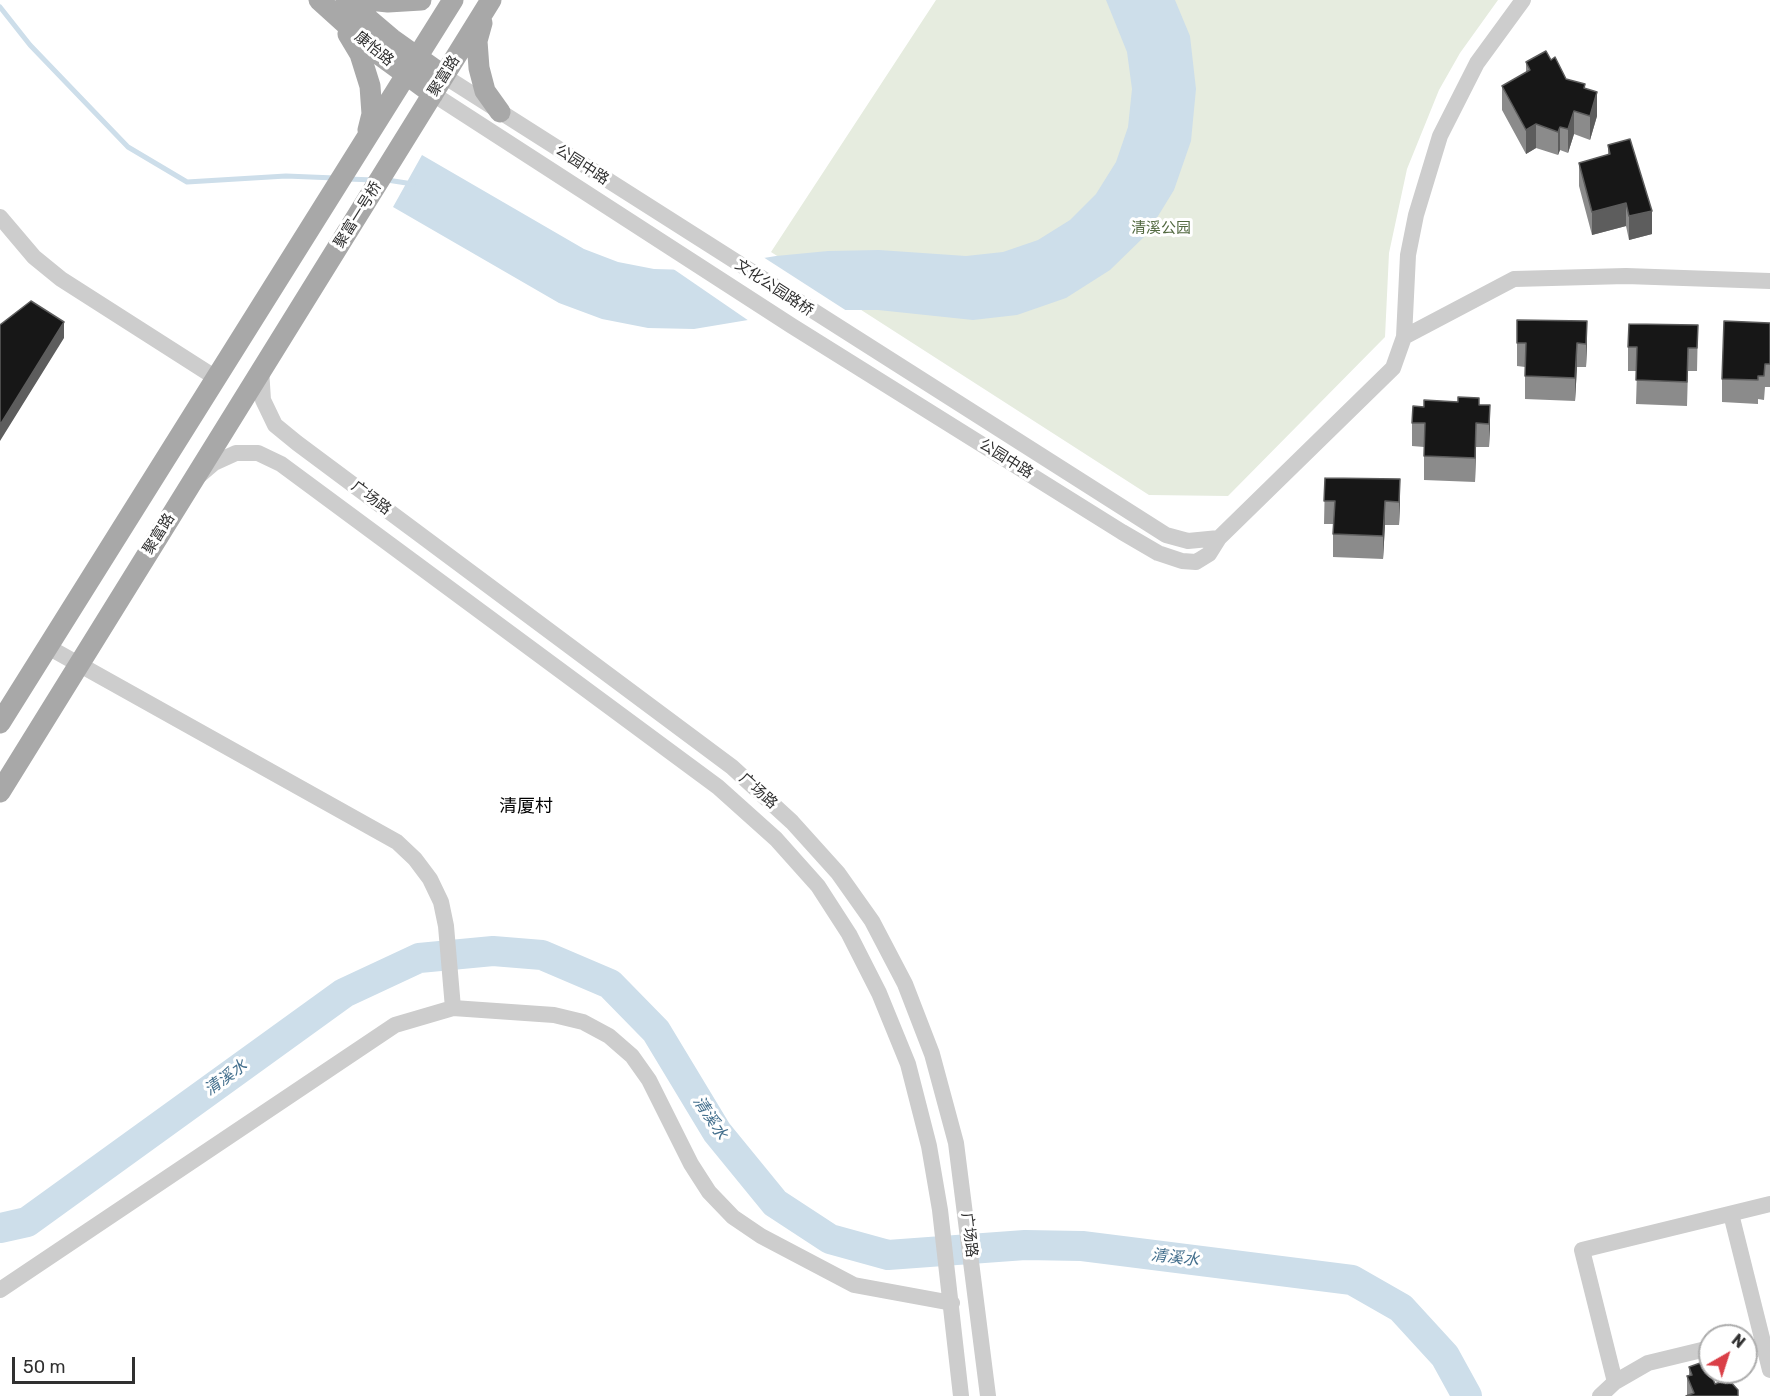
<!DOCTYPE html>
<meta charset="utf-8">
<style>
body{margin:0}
#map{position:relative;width:1770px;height:1396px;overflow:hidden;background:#fff;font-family:Rubik,sans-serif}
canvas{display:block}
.north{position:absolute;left:1698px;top:1324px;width:60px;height:60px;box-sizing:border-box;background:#fff;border:2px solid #acacac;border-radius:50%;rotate:39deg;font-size:16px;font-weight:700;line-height:24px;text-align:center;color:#303030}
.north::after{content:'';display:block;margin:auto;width:21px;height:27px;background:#da3f47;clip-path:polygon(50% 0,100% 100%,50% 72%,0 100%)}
.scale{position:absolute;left:12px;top:1357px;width:123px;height:27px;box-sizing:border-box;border:3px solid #303030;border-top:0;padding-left:8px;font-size:18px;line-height:21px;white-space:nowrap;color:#303030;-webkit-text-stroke:4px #fff;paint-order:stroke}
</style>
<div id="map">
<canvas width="1770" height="1396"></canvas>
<div class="north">N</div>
<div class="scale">50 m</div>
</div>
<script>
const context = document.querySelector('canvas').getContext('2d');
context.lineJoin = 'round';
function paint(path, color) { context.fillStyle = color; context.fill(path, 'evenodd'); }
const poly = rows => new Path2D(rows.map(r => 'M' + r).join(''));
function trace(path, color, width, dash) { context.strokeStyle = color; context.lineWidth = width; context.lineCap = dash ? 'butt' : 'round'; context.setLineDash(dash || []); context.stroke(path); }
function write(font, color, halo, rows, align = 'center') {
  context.font = font + ' Rubik,"Noto Sans SC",sans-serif'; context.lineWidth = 6; context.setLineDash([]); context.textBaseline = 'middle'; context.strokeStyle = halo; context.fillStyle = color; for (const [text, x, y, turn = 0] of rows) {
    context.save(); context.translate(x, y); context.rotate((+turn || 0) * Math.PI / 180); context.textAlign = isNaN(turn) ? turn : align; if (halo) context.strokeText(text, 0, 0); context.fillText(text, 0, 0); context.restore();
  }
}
const green = poly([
 [936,0,1498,0,1460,53,1439,90,1407,169,1389,253,1385,337,1228,496,1149,495,771,252]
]);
const water = poly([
 [1106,0,1175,0,1190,36,1196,89,1191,141,1174,190,1147,234,1110,270,1066,298,1017,315,973,320,878,310,831,310,784,314,694,329,648,328,602,319,559,303,393,207,422,155,584,249,618,262,654,269,690,270,776,256,828,251,879,250,966,256,1003,252,1038,240,1070,220,1096,194,1116,162,1128,127,1132,89,1127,52]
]);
const pier = poly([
 [760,255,850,313,785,317,752,323,669,266,690,267]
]);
const stream = poly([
 [0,7,30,45,128,147,187,182,286,176,335,178],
 [348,179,374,180],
 [387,180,413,184]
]);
const river = poly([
 [0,1228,27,1222,344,993,419,958,493,951,542,955,610,984,656,1031,717,1132,775,1203,830,1239,888,1255,1025,1245,1082,1246,1352,1280,1401,1308,1445,1356,1467,1396]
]);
const minor = poly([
 [444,76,1166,535,1188,541,1219,538],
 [433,94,792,326,1122,532,1158,553,1182,561,1196,562,1209,554,1219,538,1393,368,1404,337,1408,255,1416,215,1440,136,1477,63,1523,0],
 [0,217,34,257,61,279,216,378],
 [1404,337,1514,279,1626,276,1770,281],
 [261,369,263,400,275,425,297,443,732,767,792,822,838,873,872,921,905,984,932,1054,956,1143,988,1396],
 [200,475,214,463,236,453,258,453,281,464,718,787,776,839,818,886,849,934,879,993,908,1064,929,1146,940,1210,961,1396],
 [48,647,397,842,415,859,430,879,441,902,446,926,453,1008],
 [1731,1214,1770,1370],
 [0,1290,395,1025,453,1008,554,1015,583,1022,609,1036,632,1056,649,1080,691,1164,709,1192,733,1217,761,1236,854,1285,952,1303],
 [1615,1382,1582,1250,1770,1204],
 [1600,1396,1615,1382,1648,1363,1710,1348]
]);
const major = poly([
 [319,0,381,56,433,94],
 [346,0,392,39,444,76],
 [369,0,388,2,421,0],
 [482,23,477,41,479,68,485,91,500,112],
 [348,34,360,54,370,86,372,114,368,130],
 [0,723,453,0],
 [0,792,491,0]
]);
const wall = poly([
 [1551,60,1566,79,1585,89,1597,116,1590,140,1574,134,1568,153,1560,150,1558,155,1536,148,1526,154,1502,110,1502,86,1526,73,1526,62],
 [1608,145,1652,234,1629,240,1626,226,1592,235,1579,186,1579,163,1608,155],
 [1517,320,1587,344,1586,367,1577,367,1575,401,1525,399,1525,367,1517,366],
 [1770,323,1770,387,1765,387,1764,400,1758,399,1758,404,1722,402,1722,379],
 [1698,325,1697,371,1688,371,1687,406,1636,404,1637,371,1628,371,1628,347],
 [1479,405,1490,405,1489,447,1476,447,1475,482,1424,480,1424,447,1412,446,1412,423,1424,407],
 [1325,478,1400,502,1399,525,1385,525,1383,559,1333,557,1333,524,1324,524],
 [1689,1367,1715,1384,1687,1396,1687,1376,1689,1376]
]);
const shadedWall = poly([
 [1597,92,1597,116,1590,140,1590,116],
 [1574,111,1574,134,1568,153,1568,129],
 [1536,124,1536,148,1526,154,1526,130],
 [1560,127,1560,150,1558,155,1558,132],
 [1626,203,1626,226,1592,235,1592,212],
 [1652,211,1652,234,1629,240,1629,216],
 [1587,321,1587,344,1586,367,1586,344],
 [64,322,64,338,0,441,0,425],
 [1577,343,1577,367,1575,401,1575,378],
 [1490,405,1490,429,1489,447,1489,424],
 [1476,423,1476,447,1475,482,1475,458],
 [1400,479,1400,502,1399,525,1399,502],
 [1385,501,1385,525,1383,559,1383,536]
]);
const building = poly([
 [1546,51,1551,60,1555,57,1566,79,1585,84,1584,88,1597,92,1590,116,1574,111,1568,129,1560,127,1558,132,1536,124,1526,130,1502,86,1530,70,1526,62,1546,51],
 [1630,139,1652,211,1629,216,1626,203,1592,212,1579,163,1610,154,1608,145,1630,139],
 [31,301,64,322,0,425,0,325,31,301],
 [1517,320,1587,321,1586,344,1577,343,1575,378,1525,376,1526,343,1517,343,1517,320],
 [1724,321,1770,323,1770,364,1765,364,1764,376,1758,376,1758,380,1722,379,1724,321],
 [1629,324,1698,325,1697,348,1688,348,1687,382,1636,380,1637,347,1628,347,1629,324],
 [1458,397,1479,398,1479,405,1490,405,1489,424,1476,423,1475,458,1424,456,1425,423,1412,423,1413,406,1424,407,1424,400,1458,402,1458,397],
 [1325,478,1400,479,1399,502,1385,501,1383,536,1333,534,1335,501,1324,501,1325,478],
 [1703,1362,1704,1365,1707,1364,1715,1384,1728,1379,1738,1390,1738,1396,1686,1396,1694,1393,1687,1376,1692,1375,1689,1367,1703,1362]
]);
const streetNames = [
 ["康怡路",374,49,39],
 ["聚富路",444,76,-58],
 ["公园中路",582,165,33],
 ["聚富一号桥",358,215,-58],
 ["文化公园路桥",774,288,33],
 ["公园中路",1006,459,32],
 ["广场路",371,498,37],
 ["聚富路",159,534,-58],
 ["广场路",758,791,42],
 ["广场路",969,1235,83]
];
const parkNames = [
 ["清溪公园",1161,229]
];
const waterNames = [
 ["清溪水",226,1078,-36],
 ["清溪水",710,1118,57],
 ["清溪水",1175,1258,7]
];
const quarterNames = [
 ["清厦村",526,807]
];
paint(green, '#e6ecdf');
paint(water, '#cddeea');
paint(pier, '#fff');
trace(stream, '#cddeea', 5);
trace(river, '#cddeea', 30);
trace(minor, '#cdcdcd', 16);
trace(major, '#a8a8a8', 21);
paint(wall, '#8b8b8b');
paint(shadedWall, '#5d5d5d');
paint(building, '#171717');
trace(building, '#5d5d5d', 1.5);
write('15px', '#303030', '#fff', streetNames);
write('15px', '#526940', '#fff', parkNames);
write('italic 16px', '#436f8d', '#fff', waterNames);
write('18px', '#000', '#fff', quarterNames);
</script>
